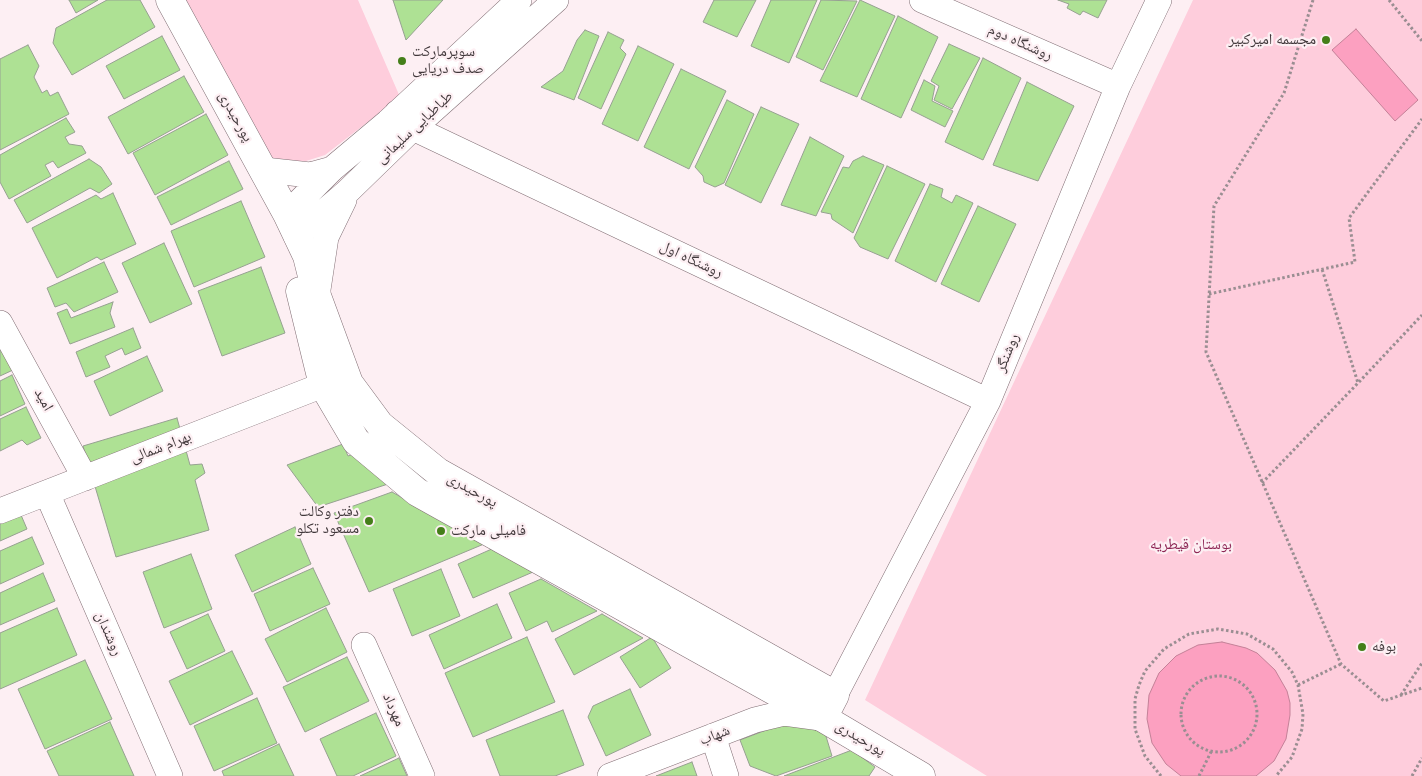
<!DOCTYPE html>
<meta charset="utf-8">
<style>
body{margin:0}
canvas{display:block;background:#fdeff3}
</style>
<canvas width="1422" height="776"></canvas>
<script>
const context = document.querySelector('canvas').getContext('2d');
context.lineJoin = 'round';
function paint(path, color) { context.fillStyle = color; context.fill(path, 'evenodd'); }
const poly = rows => new Path2D(rows.map(r => 'M' + r).join(''));
function trace(path, color, width, dash) { context.strokeStyle = color; context.lineWidth = width; context.lineCap = dash ? 'butt' : 'round'; context.setLineDash(dash || []); context.stroke(path); }
function write(font, color, halo, rows, align = 'center') {
  context.font = font + ' "Nunito Sans","Noto Naskh Arabic",sans-serif'; context.lineWidth = 4.5; context.setLineDash([]); context.textBaseline = 'middle'; context.strokeStyle = halo; context.fillStyle = color; for (const [text, x, y, turn = 0] of rows) {
    context.save(); context.translate(x, y); context.rotate((+turn || 0) * Math.PI / 180); context.textAlign = isNaN(turn) ? turn : align; if (halo) context.strokeText(text, 0, 0); context.fillText(text, 0, 0); context.restore();
  }
}
const green = poly([
 [182,0,358,0,400,97,325,155,306,161,272,161],
 [1193,0,1422,0,1422,776,987,776,865,700]
]);
const water = poly([
 [1356,29,1418,100,1395,121,1332,50,1356,29],
 [1222,642,1246,648,1257,653,1275,670,1287,691,1290,703,1290,715,1286,739,1274,761,1256,776,1181,776,1166,764,1152,743,1147,719,1149,695,1159,673,1176,656,1198,645,1222,642]
]);
const building = poly([
 [69,0,98,0,76,13,69,0],
 [107,0,140,0,155,27,72,75,53,43,56,28,107,0],
 [393,0,443,0,406,40,393,0],
 [714,0,756,0,737,37,703,22,714,0],
 [771,0,817,0,789,63,751,46,771,0],
 [821,0,857,1,823,70,796,57,821,0],
 [860,0,895,16,857,97,820,81,860,0],
 [1058,0,1107,0,1098,18,1083,11,1080,15,1067,8,1069,4,1058,0],
 [898,16,938,37,901,118,861,99,898,16],
 [585,30,599,36,574,100,541,87,563,71,577,40,585,30],
 [608,32,624,40,620,48,626,54,601,109,578,98,608,32],
 [162,36,180,70,124,99,106,66,162,36],
 [949,44,980,58,952,109,934,100,939,86,931,81,949,44],
 [28,45,39,66,34,77,42,93,47,90,50,96,58,92,69,114,0,150,0,59,28,45],
 [638,46,674,64,638,141,602,124,638,46],
 [983,58,1021,78,983,160,945,142,983,58],
 [681,69,726,91,689,169,644,147,681,69],
 [184,76,204,112,128,154,108,117,184,76],
 [924,80,935,86,932,101,953,111,945,127,911,110,924,80],
 [1027,82,1074,106,1038,181,993,165,1027,82],
 [727,100,754,114,724,183,715,187,704,182,703,176,695,167,727,100],
 [761,107,799,124,761,203,725,185,761,107],
 [206,114,228,155,155,195,133,153,206,114],
 [66,118,75,132,65,137,69,144,82,146,86,153,58,168,53,161,45,165,51,176,9,199,0,182,0,155,66,118],
 [810,137,844,156,816,216,781,205,810,137],
 [863,156,884,165,853,233,832,219,831,214,821,212,843,167,849,168,853,161,863,156],
 [89,159,101,167,112,184,99,193,90,188,27,223,14,200,89,159],
 [229,161,243,189,171,225,157,197,229,161],
 [887,166,925,184,888,259,860,247,854,238,887,166],
 [930,184,943,189,941,197,952,203,956,195,973,203,936,282,895,261,930,184],
 [113,193,136,244,101,260,97,257,57,278,32,228,96,195,101,199,113,193],
 [241,201,265,257,194,287,171,231,241,201],
 [978,206,1016,224,979,302,941,284,978,206],
 [164,243,192,304,150,323,122,263,164,243],
 [104,262,118,292,74,312,66,303,55,307,47,288,104,262],
 [261,267,285,333,222,356,198,291,261,267],
 [113,302,110,313,115,327,70,344,57,313,67,309,71,318,113,302],
 [133,328,141,348,125,355,122,348,105,356,110,367,86,377,76,352,133,328],
 [0,342,13,370,0,376,0,342],
 [147,356,163,391,110,416,94,381,147,356],
 [12,375,25,404,0,416,0,381,12,375],
 [26,407,41,438,27,445,22,440,0,451,0,419,26,407],
 [177,418,190,465,202,464,205,473,195,480,209,530,116,557,83,446,177,418],
 [343,444,348,456,358,452,388,484,318,507,287,465,343,444],
 [392,492,484,544,369,592,334,513,392,492],
 [21,515,27,529,0,541,0,524,21,515],
 [295,527,311,564,252,592,235,555,295,527],
 [32,537,44,564,0,584,0,551,32,537],
 [494,548,533,572,473,598,458,564,494,548],
 [191,554,212,609,164,628,143,572,191,554],
 [313,568,330,604,270,631,254,594,313,568],
 [441,569,460,616,412,636,393,589,441,569],
 [43,573,55,601,0,625,0,593,43,573],
 [541,579,597,611,552,632,547,621,526,631,509,593,541,579],
 [497,604,512,638,444,669,429,635,497,604],
 [57,608,77,655,0,689,0,633,57,608],
 [326,608,347,652,287,682,265,639,326,608],
 [208,614,225,651,187,669,170,632,208,614],
 [602,614,643,638,574,675,555,639,602,614],
 [527,637,555,702,473,737,445,673,527,637],
 [652,637,671,668,640,688,620,657,652,637],
 [232,651,253,694,190,725,169,681,232,651],
 [347,657,369,701,305,732,283,687,347,657],
 [85,660,112,719,45,749,18,689,85,660],
 [630,689,651,735,606,756,588,717,593,706,630,689],
 [257,698,277,743,214,771,194,726,257,698],
 [563,710,584,765,555,776,500,776,486,740,563,710],
 [376,713,396,756,353,776,337,776,320,739,376,713],
 [798,718,825,733,832,756,776,776,750,766,740,740,798,718],
 [110,722,134,776,59,776,47,751,110,722],
 [279,744,294,776,224,776,222,771,279,744],
 [852,750,875,767,869,776,784,776,852,750],
 [399,758,407,776,360,776,399,758],
 [692,762,697,776,656,776,692,762]
]);
const path = poly([
 [1313,0,1284,93,1214,206,1206,352,1341,664,1384,701,1422,688],
 [1389,0,1422,41],
 [1209,294,1355,262,1349,218,1422,119],
 [1359,382,1422,315],
 [1262,483,1358,383,1322,269],
 '1181 714a38 38 0 1 1 76 0a38 38 0 1 1-76 0Z',
 [1298,685,1341,664],
 [1401,695,1422,663],
 [1161,776,1145,756,1135,729,1135,699,1139,685,1145,671,1164,649,1189,634,1218,629,1247,634,1273,649,1292,672,1298,685,1303,714,1302,729,1292,757,1276,776],
 [1199,776,1211,752],
 [1412,776,1422,758]
]);
const minor = poly([
 [922,0,1118,86],
 [397,113,413,128,988,401],
 [264,170,310,175,332,169],
 [287,214,332,169,388,122,519,0],
 [296,236,347,192,413,128,556,0],
 [317,296,326,237,344,200],
 [0,323,85,478],
 [47,493,170,776],
 [0,511,323,385],
 [364,645,422,776],
 [835,695,988,401,1118,86,1159,0],
 [713,736,726,776],
 [610,776,755,720,784,713,821,718]
]);
const secondary = poly([
 [170,0,287,214,307,256,317,296,349,383,380,425,438,472,835,695,823,718],
 [300,291,323,385,356,441,417,492,823,718,921,776]
]);
const markers = [
 [1326,40,5,"#447f19"],
 [402,61,5,"#447f19"],
 [369,521,5,"#447f19"],
 [441,531,5,"#447f19"],
 [1362,647,5,"#447f19"]
];
const poiNames = [
 ["مجسمه امیرکبیر",1316,40,"right"],
 ["سوپرمارکت",412,52],
 ["صدف دریایی",412,69],
 ["دفتر وکالت",359,512,"right"],
 ["مسعود تکلو",359,529,"right"],
 ["فامیلی مارکت",451,531],
 ["بوفه",1372,647]
];
const streetNames = [
 ["روشنگاه دوم",1020,43,24],
 ["پورحیدری",235,117,61],
 ["طباطبایی سلیمانی",415,128,-43],
 ["روشنگاه اول",691,260,25],
 ["روشنگر",1008,353,-68],
 ["امید",43,400,61],
 ["بهرام شمالی",161,448,-21],
 ["پورحیدری",472,491,29],
 ["روشندان",108,634,66],
 ["مهرداد",393,710,66],
 ["شهاب",715,736,-21],
 ["پورحیدری",860,739,31]
];
const parkNames = [
 ["بوستان قیطریه",1191,545]
];
paint(green, '#fecddc');
paint(water, '#fca0c0');
trace(water, '#c48198', 1);
paint(building, '#aee194');
trace(building, '#96a191', 1);
trace(minor, '#826f75', 26);
trace(secondary, '#826f75', 29);
trace(path, '#9a8e92', 3, [2.5, 2.5]);
trace(minor, '#fff', 25);
trace(secondary, '#fff', 28);
for (const [x, y, r, color] of markers) { const dot = new Path2D(); dot.arc(x, y, r, 0, 2 * Math.PI); context.fillStyle = color; context.fill(dot); trace(dot, '#fdeff3', 2); }
write('15px', '#41383b', '#fdeff3', poiNames, 'left');
write('15px', '#41383b', '#fdeff3', streetNames);
write('15px', '#8d2554', '#fdeff3', parkNames);
</script>
